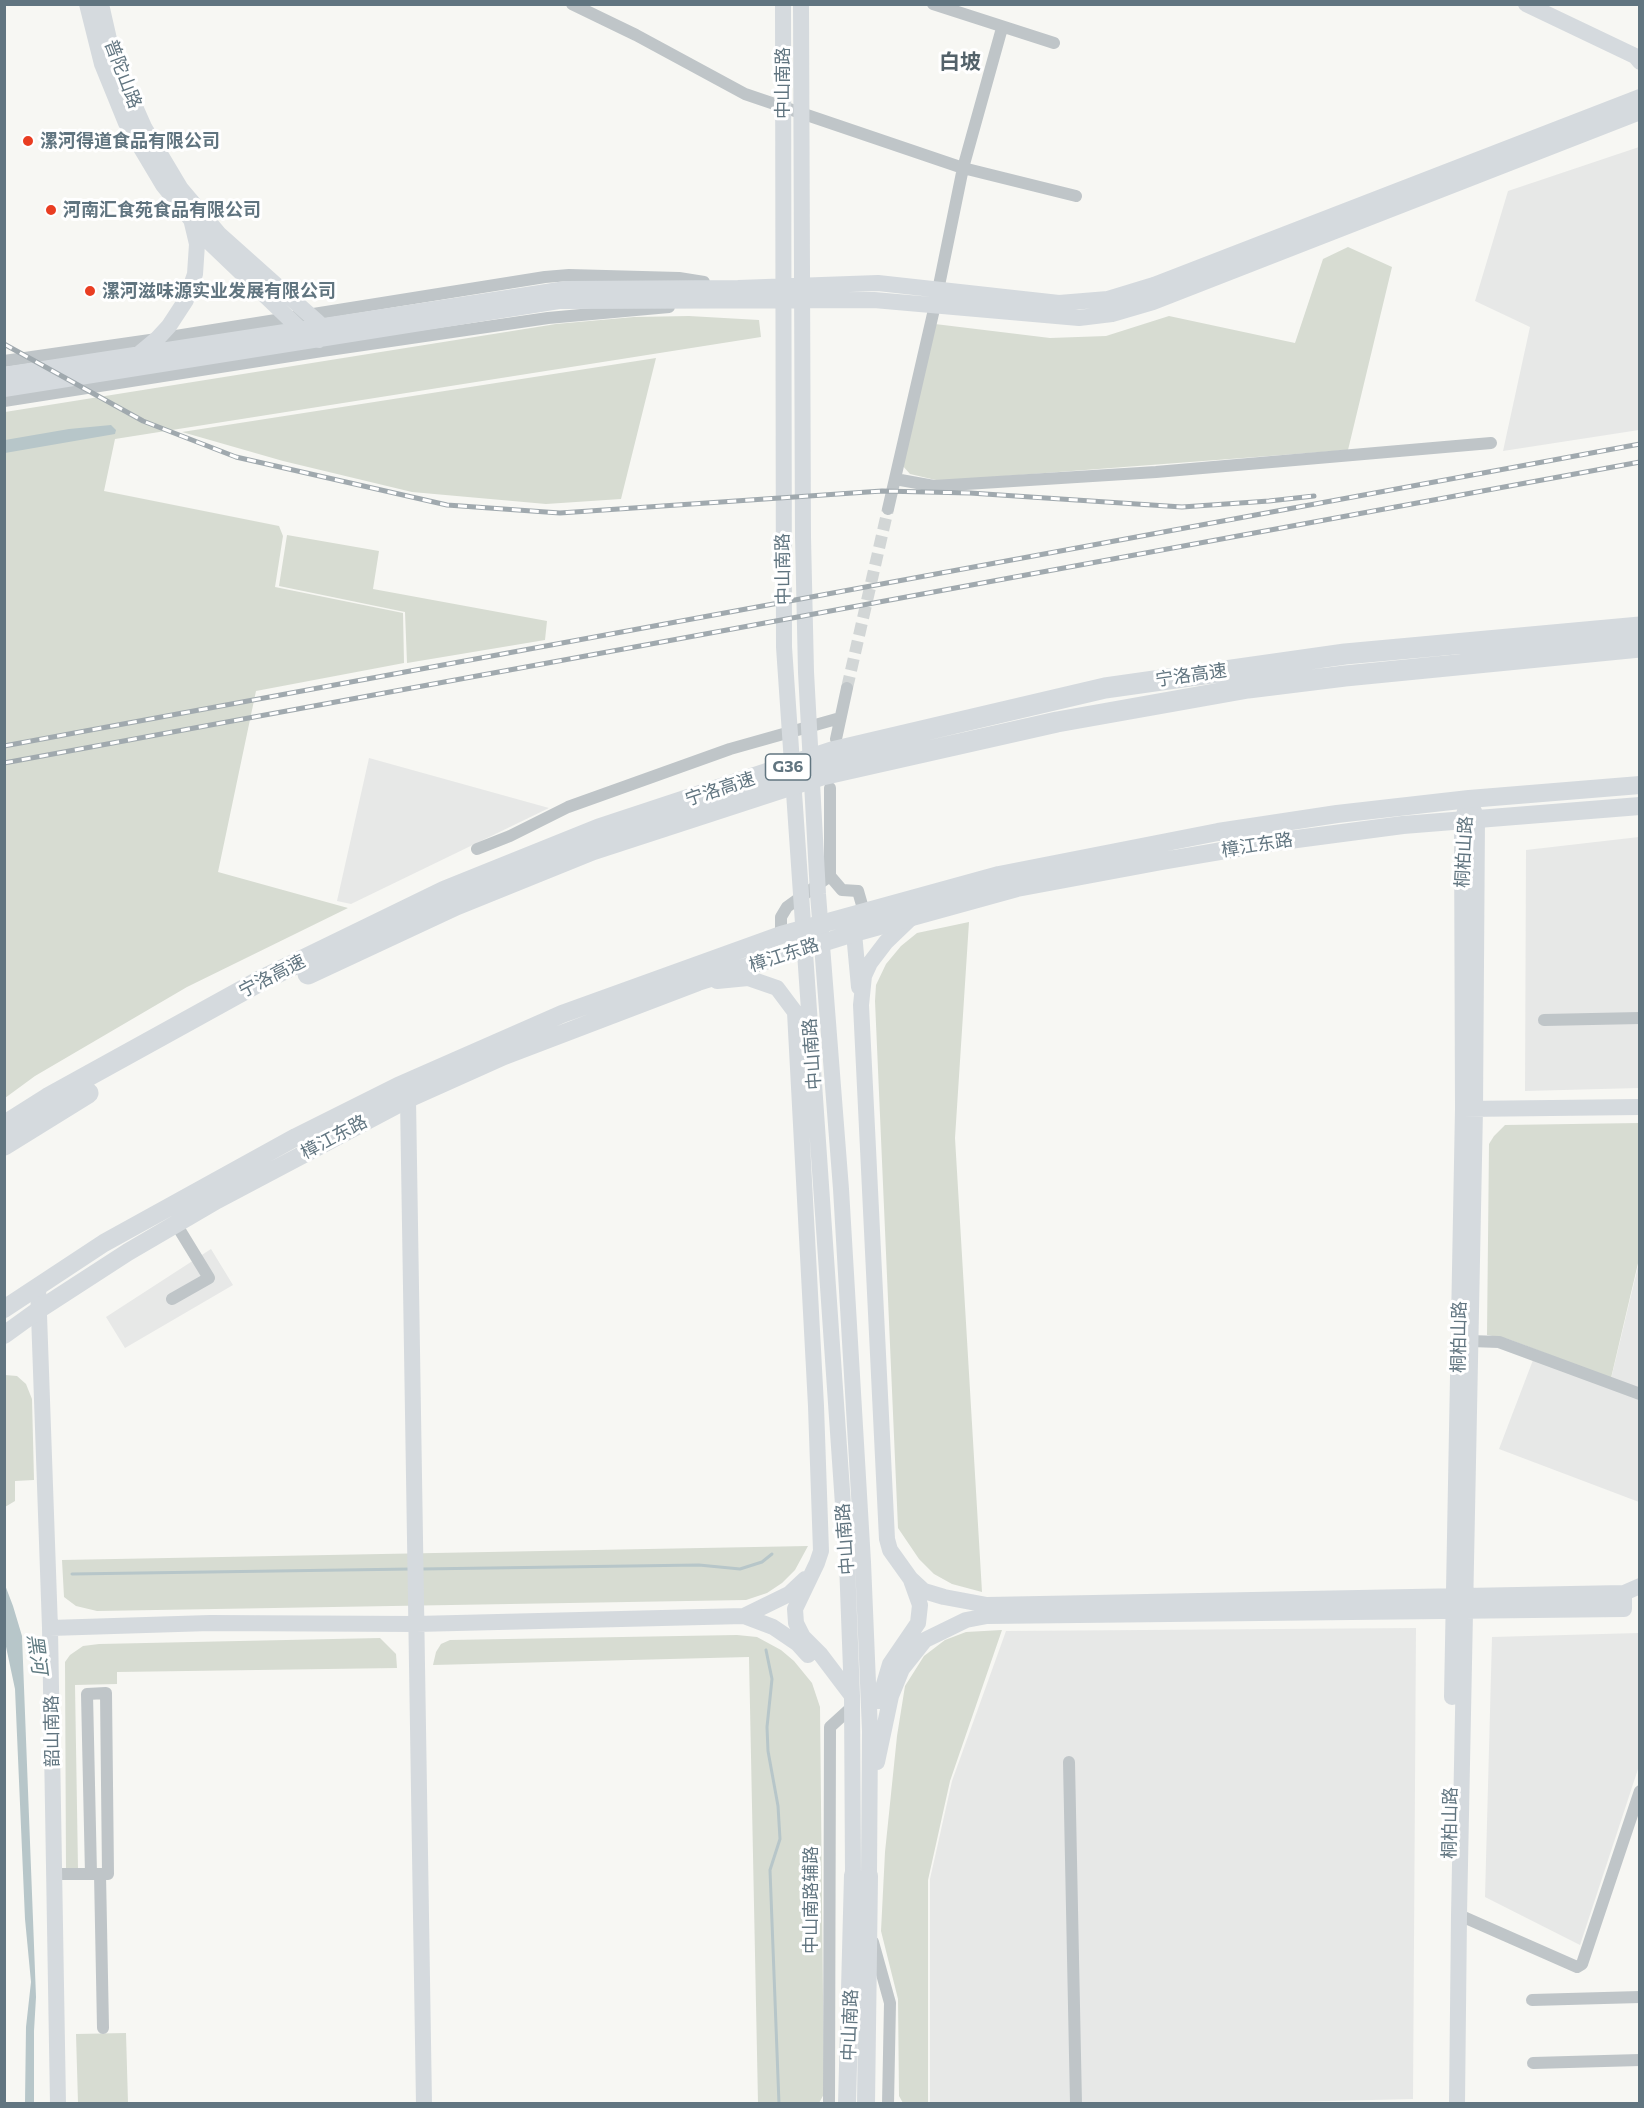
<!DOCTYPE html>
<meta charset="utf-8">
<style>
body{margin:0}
#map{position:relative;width:1644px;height:2108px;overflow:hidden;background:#f7f7f3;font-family:Commissioner,sans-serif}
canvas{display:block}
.frame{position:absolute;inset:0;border:6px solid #617580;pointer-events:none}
</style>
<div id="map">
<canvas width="1644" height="2108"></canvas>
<div class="frame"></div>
</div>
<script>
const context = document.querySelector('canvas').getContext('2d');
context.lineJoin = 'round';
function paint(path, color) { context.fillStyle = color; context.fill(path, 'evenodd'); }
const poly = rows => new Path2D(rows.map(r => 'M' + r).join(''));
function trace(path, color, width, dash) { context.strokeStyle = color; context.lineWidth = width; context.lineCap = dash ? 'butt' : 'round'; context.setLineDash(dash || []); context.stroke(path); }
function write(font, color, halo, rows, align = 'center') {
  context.font = font + ' Commissioner,"Noto Sans SC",sans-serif'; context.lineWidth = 6; context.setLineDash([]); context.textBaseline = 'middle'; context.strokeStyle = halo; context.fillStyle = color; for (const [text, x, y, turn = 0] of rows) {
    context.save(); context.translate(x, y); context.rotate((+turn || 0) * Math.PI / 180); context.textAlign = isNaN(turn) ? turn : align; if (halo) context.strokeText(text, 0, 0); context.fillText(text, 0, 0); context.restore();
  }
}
const built = poly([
 [1639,147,1639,430,1503,451,1530,327,1475,301,1508,191],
 [369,758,549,808,351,904,337,901],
 [1639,837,1639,1088,1525,1091,1526,850],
 [211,1249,233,1285,125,1348,106,1317],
 [1639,1262,1639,1389,1611,1379],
 [1533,1360,1639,1398,1639,1502,1499,1449],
 [1416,1628,1413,2099,1204,2104,930,2104,930,1879,952,1781,1006,1631],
 [1639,1633,1639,1766,1580,1945,1485,1897,1492,1637]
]);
const green = poly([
 [1348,247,1392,267,1348,450,940,481,910,474,902,465,935,324,1050,338,1106,336,1169,316,1295,343,1323,259],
 [689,316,759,320,761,337,115,439,104,491,279,526,283,536,275,587,403,613,404,663,256,691,218,872,348,908,187,987,35,1076,5,1098,5,412,556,324,634,317],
 [656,358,621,499,546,504,412,492,283,461,182,432],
 [287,535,379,551,373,589,547,621,545,640,407,663,405,612,279,586],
 [969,922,955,1138,982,1592,952,1584,934,1574,919,1559,898,1528,875,1001,876,985,886,964,901,946,917,933],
 [1639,1123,1639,1259,1611,1378,1508,1339,1487,1335,1489,1144,1494,1136,1505,1125],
 [5,1375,17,1376,26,1384,32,1399,34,1480,15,1481,15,1501,5,1507],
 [808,1546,795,1570,782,1583,767,1593,746,1600,97,1611,76,1606,64,1597,62,1560],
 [1002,1630,950,1781,928,1880,928,2103,903,2103,899,2096,898,1999,881,1931,885,1852,897,1736,905,1686,924,1656,945,1640,966,1632],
 [737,1635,757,1637,781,1650,794,1661,812,1683,820,1707,824,2094,819,2103,758,2103,749,1657,433,1665,436,1652,441,1644,450,1640],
 [380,1638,396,1654,397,1668,117,1672,117,1684,75,1685,78,1869,66,1869,65,1662,70,1655,83,1646,99,1644],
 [126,2033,128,2103,78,2103,76,2034]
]);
const water = poly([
 [111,425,116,430,115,434,5,453,5,440,69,429],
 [5,1585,13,1606,22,1636,36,1997,34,2031,34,2103,25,2103,26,2027,31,1982,25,1919,15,1689,5,1642]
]);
const stream = poly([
 [421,1569,699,1565,740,1569,762,1562,772,1554],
 [72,1574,411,1569],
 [766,1650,772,1679,767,1727,768,1751,778,1806,780,1839,770,1870,779,2104]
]);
const streetTunnel = poly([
 [847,688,888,509]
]);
const street = poly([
 [572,4,636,35,745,94,963,168,1076,196],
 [933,4,1054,43],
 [4,361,157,339,545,277,569,275,679,278,704,282],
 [4,401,322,351,548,318,669,307],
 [895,479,934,486,1156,472,1491,443],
 [888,509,935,305,963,168,1002,28],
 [836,739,847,688],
 [477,849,510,836,568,807,730,749,840,718],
 [830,876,830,788],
 [781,935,781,917,787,907,830,876,842,890,858,891,864,912],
 [1544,1020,1640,1018],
 [172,1299,209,1278,176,1224],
 [1471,1341,1499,1342,1640,1394],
 [1069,1762,1076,2104],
 [54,1874,100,1874,103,2028],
 [91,1874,87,1694,106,1693,108,1874,100,1874],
 [1459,1915,1577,1967,1582,1964,1640,1791],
 [873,1942,890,2003,888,2104],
 [1532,2000,1640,1997],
 [1533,2063,1640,2060],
 [829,2104,830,1727,852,1707]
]);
const secondary = poly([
 [87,4,102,64,126,123,163,185,209,242,301,330,319,340,322,326,219,234,181,189,144,127,113,57,101,4],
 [783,4,784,647,847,1563,852,1696,853,1875],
 [801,4,803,537,806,672,818,894,841,1189,863,1562,870,1731,869,1876],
 [1526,4,1635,56,1640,62],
 [139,354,157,339,169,326,186,300,195,274,197,244,192,223],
 [4,375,566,289,738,288,878,283,1059,303,1108,299,1154,285,1640,97],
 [4,389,559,301,874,300,1079,318,1112,314,1153,302,1640,112],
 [911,918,886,942,870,963,864,976,861,1005,887,1539,890,1550,910,1578,924,1591,944,1597,987,1605,1624,1593,1640,1586],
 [854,933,859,987],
 [717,981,748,978,777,988,795,1012,816,1406,821,1551,817,1563,795,1609,796,1623,803,1637,821,1655,852,1696],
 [408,1099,424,2104],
 [1463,1109,1640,1107],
 [38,1286,50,1628,58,2104],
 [805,1579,789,1594,744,1616,773,1627,798,1644,808,1655],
 [50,1628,210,1623,416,1624,744,1616],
 [1452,1697,1463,1109,1462,821,1466,808],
 [879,1701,890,1664,918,1623,920,1605,911,1580],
 [877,1762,891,1696,902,1669,925,1640,966,1620,987,1616,1624,1609,1624,1593],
 [1457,2104,1459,1915,1475,1109,1477,819,1469,799]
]);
const primary = poly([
 [4,1309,104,1243,296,1137,398,1086,562,1014,781,935,999,875,1218,832,1337,814,1469,799,1640,785],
 [4,1335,40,1309,128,1252,217,1200,408,1099,504,1056,698,982,854,933,1017,888,1162,861,1274,842,1403,825,1640,806],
 [847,2104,853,1875],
 [866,2104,869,1876]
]);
const highway = poly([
 [308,974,456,905,592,850,822,775,1057,722,1248,688,1345,676,1640,647],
 [4,1126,48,1098,260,981,445,891,599,829,832,752,1105,688,1345,654,1640,627],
 [4,1145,88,1093]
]);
const rail = poly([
 [4,344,143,421,236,457,447,505,560,513,882,491,970,493,1182,507,1269,501,1314,496],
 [4,746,1640,444],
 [4,763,1640,462]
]);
const markers = [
 [28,141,6,"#e93d21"],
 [51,210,6,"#e93d21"],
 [90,291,6,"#e93d21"]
];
const shields = [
 [788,767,45]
];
const shieldNames = [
 ["G36",788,767]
];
const streetNames = [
 ["普陀山路",123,74,69],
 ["中山南路",783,83,-90],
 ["中山南路",783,569,-91],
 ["宁洛高速",1191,675,-8],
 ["宁洛高速",720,789,-18],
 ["樟江东路",1257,845,-9],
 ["桐柏山路",1464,852,-87],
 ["樟江东路",784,955,-18],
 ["宁洛高速",272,976,-27],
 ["中山南路",812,1054,-94],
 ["樟江东路",334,1137,-28],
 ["桐柏山路",1459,1337,-89],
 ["中山南路",845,1539,-94],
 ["韶山南路",52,1731,-91],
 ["桐柏山路",1450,1823,-89],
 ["中山南路辅路",811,1900,-90],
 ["中山南路",850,2025,-88]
];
const poiNames = [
 ["漯河得道食品有限公司",40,141],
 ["河南汇食苑食品有限公司",63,210],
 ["漯河滋味源实业发展有限公司",102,291]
];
const waterNames = [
 ["黑河",37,1654,82]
];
const quarterNames = [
 ["白坡",960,62]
];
paint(built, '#e7e8e7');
paint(green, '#d7dcd2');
paint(water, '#b7c6c9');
trace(stream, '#b7c6c9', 3);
trace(streetTunnel, '#d2d6d6', 12, [12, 6]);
trace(street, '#bfc5c8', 12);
trace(secondary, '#d5dade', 16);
trace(primary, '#d5dade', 18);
trace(highway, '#d5dade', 21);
trace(rail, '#a0a9ae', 5);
trace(rail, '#fff', 3, [9]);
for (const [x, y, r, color] of markers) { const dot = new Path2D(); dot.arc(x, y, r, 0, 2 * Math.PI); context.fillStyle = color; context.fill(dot); trace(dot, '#fff', 2); }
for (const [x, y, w] of shields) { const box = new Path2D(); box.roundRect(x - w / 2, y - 13, w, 26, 4.5); context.fillStyle = '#fff'; context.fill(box); trace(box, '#617580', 1.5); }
write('bold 16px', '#617580', null, shieldNames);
write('18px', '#617580', '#fff', streetNames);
write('bold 18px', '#617580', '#fff', poiNames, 'left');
write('italic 20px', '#607b82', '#fff', waterNames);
write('bold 21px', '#53626a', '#fff', quarterNames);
</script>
